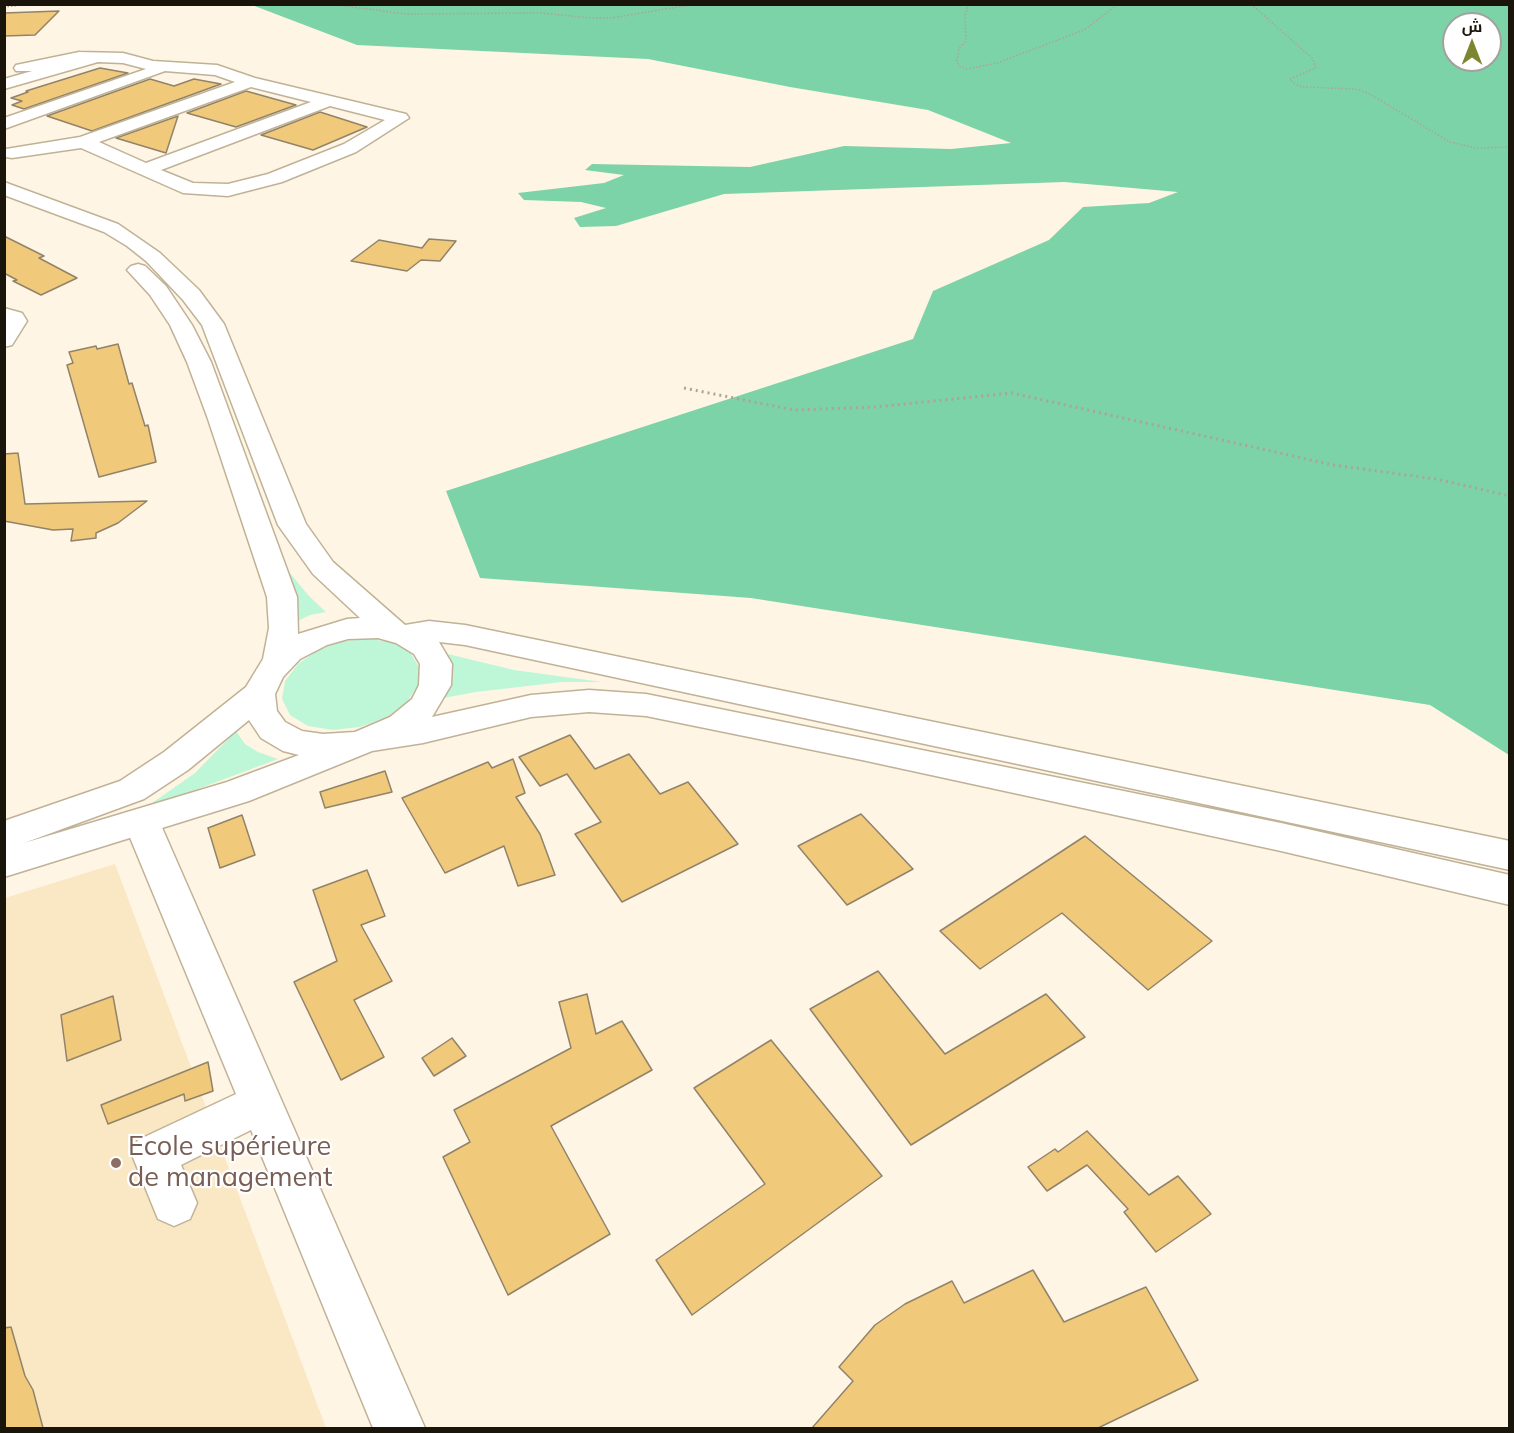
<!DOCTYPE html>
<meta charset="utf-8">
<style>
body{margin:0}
#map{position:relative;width:1514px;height:1433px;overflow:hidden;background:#fff5e4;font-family:Mulish,Cairo,sans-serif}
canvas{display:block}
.frame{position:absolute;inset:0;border:6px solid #1a150a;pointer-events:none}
.north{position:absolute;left:1442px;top:12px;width:60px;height:60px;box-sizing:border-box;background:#fff;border:2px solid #a3a19d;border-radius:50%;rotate:0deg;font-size:16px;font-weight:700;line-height:24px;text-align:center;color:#1a150a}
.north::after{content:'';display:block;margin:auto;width:21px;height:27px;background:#7e8531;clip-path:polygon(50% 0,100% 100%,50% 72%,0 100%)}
</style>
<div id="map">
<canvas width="1514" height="1433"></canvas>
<div class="frame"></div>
<div class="north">ش</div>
</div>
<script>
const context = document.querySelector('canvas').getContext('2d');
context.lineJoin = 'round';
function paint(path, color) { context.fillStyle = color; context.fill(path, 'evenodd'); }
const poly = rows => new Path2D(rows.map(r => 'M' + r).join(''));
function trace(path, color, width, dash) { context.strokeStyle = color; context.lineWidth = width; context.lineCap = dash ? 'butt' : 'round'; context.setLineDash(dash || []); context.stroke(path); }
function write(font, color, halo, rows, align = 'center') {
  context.font = font + ' Mulish,sans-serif'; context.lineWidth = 4.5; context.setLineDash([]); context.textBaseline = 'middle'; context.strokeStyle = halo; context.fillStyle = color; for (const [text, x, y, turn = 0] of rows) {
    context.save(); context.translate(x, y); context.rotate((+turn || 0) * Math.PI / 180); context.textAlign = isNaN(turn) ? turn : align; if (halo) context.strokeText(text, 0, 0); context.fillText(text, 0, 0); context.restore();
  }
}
const built = poly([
 [115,864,326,1428,5,1428,5,898]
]);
const green = poly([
 [275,555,309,596,326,612,310,615,298,621],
 [369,639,392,642,410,652,419,667,418,685,407,702,387,717,360,727,333,730,308,726,290,715,282,699,285,681,298,664,318,650,343,641],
 [448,654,514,670,602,682,562,682,476,692,438,699,451,668],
 [236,731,245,744,258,752,278,759,142,810,195,773]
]);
const forest = poly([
 [252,5,1509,5,1509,755,1430,705,751,598,480,578,446,491,913,339,933,291,1049,240,1083,207,1149,203,1178,192,1064,182,724,194,616,226,580,227,574,218,606,208,581,202,524,200,518,193,604,183,624,175,585,170,592,164,750,167,844,146,951,149,1011,143,928,110,790,87,648,59,357,45],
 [1454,24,1490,24,1490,60,1454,60]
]);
const building = poly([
 [59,11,35,35,4,36,4,13,59,11],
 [100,68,128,73,24,109,12,105,22,101,11,98,28,92,26,91,100,68],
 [150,79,174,86,194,79,221,84,92,131,47,116,150,79],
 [246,91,296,105,236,127,187,113,246,91],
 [320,112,367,127,313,150,261,135,320,112],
 [178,116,166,153,116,138,178,116],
 [4,236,44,256,39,258,77,278,41,295,13,281,17,280,4,273,4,236],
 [429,239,456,241,440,261,421,260,407,271,351,261,379,240,422,248,429,239],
 [118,344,129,384,132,383,145,426,148,425,156,462,99,477,67,365,73,363,69,352,96,346,97,349,118,344],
 [18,453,25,504,147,501,118,523,96,533,96,538,71,541,73,529,53,530,4,521,4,454,18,453],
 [570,735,595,769,629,754,660,794,688,782,738,844,622,902,575,834,601,822,567,774,540,786,519,757,570,735],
 [513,759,525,793,516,797,540,834,555,875,518,886,504,846,445,873,402,798,488,762,492,768,513,759],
 [385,771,392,792,325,808,320,792,385,771],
 [861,814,913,869,847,905,798,846,861,814],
 [242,815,255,855,220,868,208,828,242,815],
 [1085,836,1212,941,1148,990,1062,913,980,969,940,931,1085,836],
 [367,870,385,916,361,925,392,981,354,1000,384,1057,341,1080,294,982,337,961,313,890,367,870],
 [878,971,945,1054,1046,994,1085,1037,911,1145,810,1009,878,971],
 [587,994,596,1034,622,1021,652,1070,551,1126,610,1234,508,1295,443,1157,470,1142,454,1110,571,1048,559,1002,587,994],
 [113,996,121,1040,67,1061,61,1015,113,996],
 [452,1038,466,1056,434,1076,422,1058,452,1038],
 [771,1040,882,1176,692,1315,656,1260,765,1184,694,1088,771,1040],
 [208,1062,213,1091,185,1101,184,1094,108,1124,101,1105,208,1062],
 [1087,1131,1149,1195,1178,1176,1211,1214,1156,1252,1124,1212,1128,1209,1087,1165,1047,1191,1028,1167,1055,1149,1058,1152,1087,1131],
 [1033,1270,1064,1322,1146,1287,1198,1380,1098,1428,812,1428,853,1381,839,1367,875,1325,905,1304,952,1281,964,1303,1033,1270],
 [11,1327,25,1376,33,1390,43,1428,4,1428,4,1328,11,1327]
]);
const pathFar1 = poly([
 [331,4,405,14,540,13,592,18,611,18,696,4],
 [969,4,965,15,966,41,959,48,957,61,959,66,967,69,997,63,1084,30,1118,4],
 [1251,4,1313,59,1316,68,1290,79,1293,83,1302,87,1355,89,1368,93,1450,142,1476,148,1510,147],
 [4,7,32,4]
]);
const path = poly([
 [684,388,794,410,875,407,1012,393,1333,465,1436,479,1510,496]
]);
const minor = poly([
 [79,52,123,53,153,61,217,65,255,78,406,114,409,118,356,152,282,182,228,196,183,193,81,148,12,158,6,157,6,149,80,137,235,82,215,75,165,71,4,129,4,118,146,69,123,63,98,62,4,89,4,79,32,71,16,71,14,68,16,65,79,52],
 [251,87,311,102,146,163,99,142,251,87],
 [330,106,385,120,344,144,268,174,228,184,193,183,161,170,330,106],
 [4,308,22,313,27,321,12,345,4,347,4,308],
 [142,809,155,813,160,823,425,1428,373,1428,251,1130,181,1165,197,1203,190,1219,174,1226,158,1219,132,1155,138,1140,236,1094,124,823,129,813,142,809]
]);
const major = poly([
 [4,182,118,224,160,253,199,290,224,324,306,524,333,562,405,625,429,621,465,625,1510,841,1510,870,465,645,439,642,452,664,451,685,432,717,531,695,589,690,646,694,1281,823,1510,875,1510,905,1281,851,862,760,646,716,589,712,531,717,423,743,372,751,249,801,4,877,4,821,120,781,164,752,246,687,263,659,269,628,267,597,208,419,187,362,170,325,150,295,127,270,131,266,138,264,145,266,166,286,192,325,211,362,297,597,298,634,347,619,360,618,313,574,278,525,202,325,183,300,146,261,127,246,104,232,4,195,4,182],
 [378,638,396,643,414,654,420,664,419,685,412,699,390,717,355,732,323,734,302,731,285,722,277,711,275,694,283,677,300,659,327,645,348,639,378,638],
 [249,720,261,738,283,751,299,755,227,782,24,843,144,799,188,770,249,720]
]);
const markers = [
 [116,1163,6,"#8d6e63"]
];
const nearEducationnames = [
 ["Ecole supérieure",128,1147],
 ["de management",128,1178]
];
paint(built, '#fae7c3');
paint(green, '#bef7d8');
paint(forest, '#7cd3a7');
paint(building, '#f1c97b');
trace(building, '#918369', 1.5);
trace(minor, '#c0b296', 3);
trace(major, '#c0b296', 3);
trace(pathFar1, '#aca495', 1.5, [1.5, 2]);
trace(path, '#aca495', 3, [2, 4]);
paint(minor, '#fff');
paint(major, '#fff');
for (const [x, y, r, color] of markers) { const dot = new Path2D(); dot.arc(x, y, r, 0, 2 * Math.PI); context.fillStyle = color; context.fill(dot); trace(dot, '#fff', 2); }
write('27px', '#785e54', '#fff', nearEducationnames, 'left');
</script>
